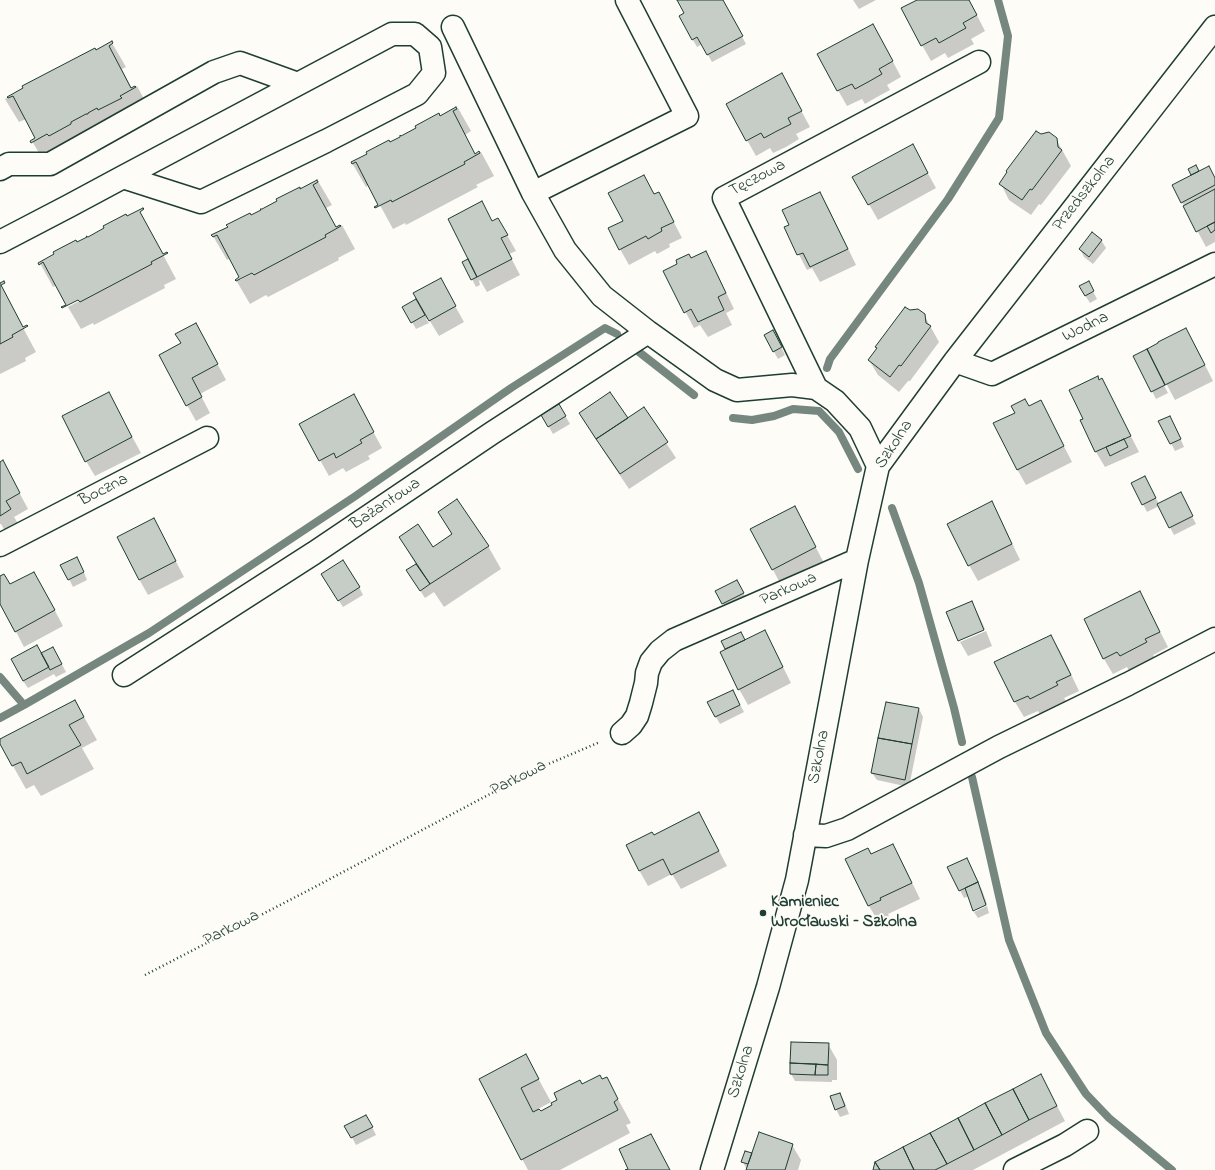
<!DOCTYPE html>
<meta charset="utf-8">
<style>
body{margin:0}
canvas{display:block;background:#fdfcf7}
</style>
<canvas width="1215" height="1170"></canvas>
<script>
const context = document.querySelector('canvas').getContext('2d');
context.lineJoin = 'round';
function paint(path, color) { context.fillStyle = color; context.fill(path, 'evenodd'); }
const poly = rows => new Path2D(rows.map(r => 'M' + r).join(''));
function trace(path, color, width, dash) { context.strokeStyle = color; context.lineWidth = width; context.lineCap = dash ? 'butt' : 'round'; context.setLineDash(dash || []); context.stroke(path); }
function write(font, color, halo, rows, align = 'center') {
  context.font = font + ' "Indie Flower",sans-serif'; context.lineWidth = 3.5; context.setLineDash([]); context.textBaseline = 'middle'; context.strokeStyle = halo; context.fillStyle = color; for (const [text, x, y, turn = 0] of rows) {
    context.save(); context.translate(x, y); context.rotate((+turn || 0) * Math.PI / 180); context.textAlign = isNaN(turn) ? turn : align; if (halo) context.strokeText(text, 0, 0); context.fillText(text, 0, 0); context.restore();
  }
}
const shadow = poly([
 [678,0,722,0,746,44,712,62,702,44,697,47,693,40,680,16,685,13],
 [853,0,876,0,859,9],
 [919,0,969,0,985,31,971,39,974,44,948,58,945,53,931,61,922,45],
 [882,41,901,77,887,85,890,90,877,97,865,104,862,99,847,106,818,55],
 [112,43,126,67,122,69,132,89,137,86,150,110,46,165,32,141,36,139,26,119,19,122,5,99],
 [790,90,810,127,796,134,799,139,786,147,773,153,770,148,756,156,747,140],
 [458,108,471,131,465,135,475,154,481,152,494,176,476,185,478,187,406,225,405,223,393,229,369,185,366,187,352,163],
 [1040,135,1056,139,1071,166,1041,205,1039,204,1031,215,1009,200,1001,184],
 [921,161,936,188,878,220,854,178],
 [1195,166,1199,172,1215,179,1215,242,1206,247,1173,185,1192,176,1189,170],
 [318,181,332,205,326,208,336,228,342,225,355,249,338,258,339,260,268,297,266,295,250,304,236,280,240,278,230,258,227,260,213,236],
 [256,269,257,271,240,280,240,278],
 [820,193,829,209,856,265,820,282,812,268,807,270,785,228,791,225],
 [655,195,667,209,682,238,669,244,670,247,657,254,655,251,629,265,620,249,624,222],
 [492,222,507,235,516,251,509,254,520,275,487,292,480,280,479,281,480,285,476,287,472,279,469,260],
 [152,234,176,279,164,285,165,288,94,325,93,323,81,329,68,307,83,299,57,285,53,287,40,263,77,244],
 [1101,240,1106,248,1093,264,1084,257,1080,249],
 [705,252,714,267,734,309,726,313,732,325,708,337,700,325,694,328,664,271],
 [1088,282,1097,299,1090,303,1080,287],
 [0,285,36,352,25,358,26,361,0,374],
 [449,295,464,322,439,336,428,318,426,319,429,323,416,329,404,307,420,307],
 [909,311,924,315,939,342,910,381,908,381,899,392,878,375,869,360,877,349,876,347],
 [196,324,226,380,200,394,210,413,196,421,187,405,182,344],
 [765,335,777,339,785,355,778,359],
 [1195,345,1213,381,1175,400,1152,357,1149,357,1168,393,1156,399,1134,356],
 [1097,377,1110,395,1139,452,1105,467,1096,452,1082,421,1084,419],
 [559,405,570,424,553,434,542,415],
 [1029,407,1049,417,1072,462,1026,485,1017,469],
 [643,408,676,458,629,489,601,447,627,419],
 [117,409,141,453,95,476,86,461],
 [362,411,382,448,368,456,370,459,346,472,343,468,329,476,320,460],
 [1160,422,1174,424,1184,447,1175,451],
 [0,463,11,477,28,509,14,517,19,525,6,533,1,524,0,524],
 [1149,485,1159,504,1184,501,1196,524,1174,535,1159,506,1147,512,1143,504],
 [991,502,1000,518,1020,560,978,581,969,565],
 [439,512,488,546,501,569,444,607,434,592,425,598,412,578,416,565,400,538,433,548,452,535],
 [154,519,184,577,148,595,139,579],
 [803,523,824,563,781,585,752,530],
 [81,565,87,580,73,587,69,579],
 [0,577,10,586,43,588,63,626,24,647,0,601],
 [327,582,359,587,363,595,343,607],
 [741,588,747,601,727,611,717,591],
 [1140,593,1148,608,1168,647,1153,655,1155,658,1129,671,1127,667,1113,674,1104,659,1085,619],
 [972,603,980,618,985,629,959,639,959,642,948,613],
 [986,631,992,646,968,656,960,642],
 [1051,636,1060,651,1079,691,1064,698,1066,701,1040,714,1038,711,1024,717,1015,702,996,662],
 [744,641,773,647,791,683,748,705,739,689,726,650,722,642],
 [53,648,66,672,56,677,54,674,28,688,23,681,41,654],
 [733,691,744,712,720,724,716,717],
 [75,701,97,740,82,748,94,769,41,796,34,785,26,789,13,766,0,742,0,740],
 [919,709,923,717,909,787,877,780,872,773],
 [699,813,727,866,681,889,672,874,648,886,639,870,654,836],
 [892,845,901,860,920,899,888,914,889,916,878,921,869,906,846,860,870,855],
 [970,866,982,890,987,904,974,910,969,896,964,898,948,868],
 [987,906,989,913,978,918,974,912],
 [828,1044,837,1060,837,1080,832,1080,832,1082,795,1081,791,1074],
 [526,1056,551,1102,538,1109,540,1112,553,1105,582,1085,607,1079,631,1123,626,1125,630,1133,560,1170,528,1170,480,1080],
 [1049,1091,1065,1121,973,1170,874,1170],
 [840,1094,844,1101,849,1114,840,1117,836,1109],
 [370,1123,376,1135,356,1145,346,1126],
 [792,1145,801,1160,798,1170,747,1170,743,1162,751,1153]
]);
const stream = poly([
 [639,352,694,395],
 [827,368,830,359,948,199,999,118,1008,36,998,0],
 [733,418,752,420,774,416,793,409,819,411,839,432,858,469],
 [892,508,919,583,954,708,962,742],
 [0,677,24,705],
 [0,718,24,705,149,633,354,497,511,388,605,328,617,334],
 [972,777,1009,940,1046,1033,1086,1094,1109,1118,1172,1170]
]);
const building = poly([
 [677,0,723,0,743,36,707,55,697,37,692,40,679,16,684,13,677,0],
 [917,0,969,0,977,15,963,23,966,28,939,43,936,38,921,46,901,8,917,0],
 [873,24,893,61,879,69,882,74,868,82,855,89,852,84,837,91,817,54,873,24],
 [112,41,113,43,109,46,131,88,135,86,136,87,120,96,122,98,98,110,97,108,88,113,88,114,86,114,71,122,71,124,49,136,47,134,31,143,30,141,35,138,13,96,8,98,7,97,23,88,22,86,95,48,96,50,112,41],
 [782,73,802,111,788,118,791,124,777,131,764,138,761,133,746,141,726,104,782,73],
 [456,107,457,109,453,111,475,154,479,151,480,153,464,162,465,164,392,202,391,200,375,208,374,207,378,205,356,162,352,164,351,162,367,154,366,152,389,140,390,142,400,137,400,135,401,136,416,128,415,126,439,113,440,116,456,107],
 [1036,131,1041,134,1049,132,1057,138,1058,147,1062,150,1032,190,1030,189,1022,200,999,184,1007,172,1006,171,1036,131],
 [913,144,928,173,868,205,852,177,913,144],
 [1196,165,1199,171,1191,175,1188,169,1196,165],
 [1209,166,1215,178,1215,185,1181,203,1172,185,1209,166],
 [644,175,654,194,659,192,674,222,661,228,662,231,648,239,646,236,619,250,608,228,623,221,608,193,644,175],
 [317,180,318,182,313,185,336,227,340,225,341,226,325,235,326,237,254,275,252,273,236,281,235,280,239,277,217,235,213,237,211,235,228,227,226,225,250,213,251,215,261,210,260,209,262,209,277,201,276,199,300,187,300,189,317,180],
 [1215,189,1215,222,1196,232,1183,206,1215,189],
 [820,192,848,249,810,267,803,253,797,255,784,227,789,225,782,210,820,192],
 [482,201,492,221,498,218,508,235,501,238,512,259,477,277,448,219,482,201],
 [143,208,144,209,140,212,163,254,167,252,168,253,151,262,152,264,80,302,78,300,62,308,61,307,66,305,43,262,39,265,38,263,54,254,53,252,76,240,77,242,87,237,86,236,88,237,104,228,103,226,126,214,127,216,143,208],
 [1215,222,1215,230,1211,233,1207,226,1215,222],
 [1092,232,1102,240,1089,257,1079,249,1092,232],
 [706,251,726,293,718,297,724,310,698,322,691,309,684,313,663,271,677,264,676,260,689,254,691,258,706,251],
 [468,259,477,277,471,280,462,262,468,259],
 [441,278,456,306,429,321,413,293,441,278],
 [4,281,5,283,1,285,23,327,27,325,28,326,12,335,13,337,0,344,0,283,4,281],
 [1089,281,1094,291,1085,296,1079,286,1089,281],
 [416,299,425,315,411,323,402,307,416,299],
 [905,307,910,310,918,309,925,314,926,323,931,326,901,366,899,365,890,377,868,360,877,348,875,347,905,307],
 [196,323,218,364,192,378,202,397,186,406,159,355,181,343,175,334,196,323],
 [1186,328,1205,365,1165,385,1147,349,1158,343,1158,342,1186,328],
 [773,330,782,347,773,352,764,335,773,330],
 [1147,349,1165,385,1151,392,1133,356,1147,349],
 [1098,376,1099,380,1102,378,1131,436,1095,452,1080,420,1083,419,1069,390,1098,376],
 [109,392,132,437,85,462,62,416,109,392],
 [610,392,628,418,596,439,579,413,610,392],
 [354,394,374,432,360,440,362,443,336,458,334,453,319,461,299,424,354,394],
 [1025,399,1029,406,1041,400,1064,446,1017,470,993,423,1015,413,1011,406,1025,399],
 [559,404,566,416,548,427,541,415,559,404],
 [644,407,668,442,620,474,596,439,644,407],
 [1170,416,1181,439,1170,444,1158,421,1170,416],
 [1124,439,1128,447,1110,456,1106,447,1124,439],
 [3,460,20,493,6,501,11,509,0,516,0,462,3,460],
 [1145,476,1156,498,1142,505,1131,483,1145,476],
 [1181,492,1193,516,1169,528,1157,504,1181,492],
 [457,499,489,546,430,584,399,537,418,524,433,547,452,534,438,512,457,499],
 [992,501,1012,544,968,566,947,524,992,501],
 [795,506,816,547,772,570,750,529,795,506],
 [154,518,176,561,139,580,117,537,154,518],
 [77,557,84,572,68,580,60,565,77,557],
 [343,560,360,587,338,601,321,574,343,560],
 [416,564,430,584,420,591,406,570,416,564],
 [34,572,55,610,15,632,0,604,0,576,4,574,10,584,34,572],
 [737,580,744,593,722,604,715,591,737,580],
 [1140,591,1160,632,1145,639,1147,642,1120,656,1117,652,1103,659,1084,619,1140,591],
 [972,601,984,630,958,641,946,612,972,601],
 [765,630,783,667,738,690,720,652,765,630],
 [741,632,745,640,725,649,721,641,741,632],
 [1051,635,1071,675,1056,682,1058,685,1030,699,1028,696,1014,702,994,662,1051,635],
 [37,645,49,667,23,681,11,659,37,645],
 [53,647,62,664,50,670,41,653,53,647],
 [733,690,740,705,715,717,707,702,733,690],
 [75,700,84,717,69,725,81,745,27,774,21,762,12,766,0,744,0,739,75,700],
 [886,702,919,708,912,744,878,738,886,702],
 [878,738,912,744,905,780,871,773,878,738],
 [699,812,719,851,671,875,663,859,639,871,626,845,652,832,654,835,699,812],
 [893,844,912,883,880,898,881,900,868,906,845,859,868,848,871,854,893,844],
 [967,858,978,882,959,891,947,867,967,858],
 [978,882,986,905,973,911,965,888,978,882],
 [791,1042,829,1043,828,1065,790,1063,791,1042],
 [526,1054,539,1079,521,1088,533,1112,539,1109,541,1111,552,1105,551,1103,557,1100,554,1093,580,1080,582,1084,600,1075,602,1079,607,1077,618,1099,614,1102,618,1110,521,1160,479,1079,526,1054],
 [790,1063,816,1064,815,1075,790,1074,790,1063],
 [816,1064,828,1065,828,1075,815,1075,816,1064],
 [1041,1074,1057,1106,1029,1120,1013,1089,1041,1074],
 [1013,1089,1029,1120,1002,1135,985,1103,1013,1089],
 [840,1093,845,1106,835,1110,830,1096,840,1093],
 [985,1103,1002,1135,974,1150,958,1118,985,1103],
 [366,1115,373,1127,351,1138,344,1126,366,1115],
 [958,1118,974,1150,947,1164,930,1133,958,1118],
 [759,1132,793,1144,785,1170,746,1170,759,1132],
 [930,1133,947,1164,935,1170,914,1170,903,1147,930,1133],
 [651,1134,670,1170,625,1170,628,1169,619,1149,651,1134],
 [903,1147,914,1170,880,1170,875,1162,903,1147],
 [745,1151,752,1153,748,1164,741,1162,745,1151],
 [875,1162,880,1170,873,1170,875,1162]
]);
const path = poly([
 [145,975,311,889,539,768,600,742]
]);
const minor = poly([
 [453,27,533,193,565,250,602,296,648,332,715,380,737,390,792,385,816,388,835,401,860,428,878,466],
 [0,169,9,164,50,164,214,72,240,63,298,84],
 [533,193,687,116,627,0],
 [0,242,69,206,123,177,392,34,415,34,430,47,434,73,417,94,326,141,201,202,123,177],
 [955,361,992,374,1215,264],
 [816,388,724,198,979,62],
 [0,545,207,438],
 [124,675,314,553,492,433,648,332],
 [622,733,631,725,637,716,641,703,646,683,647,673,651,662,660,651,674,640,857,560],
 [805,835,826,836,847,829,999,747,1128,684,1215,639],
 [712,1170,768,987,797,880,857,560,878,466,955,361,1215,27],
 [1015,1170,1065,1145,1087,1131]
]);
const markers = [
 [763,913,4,"#1f3d34"]
];
const streetNames = [
 ["Tęczowa",758,179,-28],
 ["Przedszkolna",1085,194,-52],
 ["Wodna",1086,328,-26],
 ["Szkolna",895,445,-57],
 ["Boczna",104,491,-27],
 ["Bażantowa",386,505,-34],
 ["Parkowa",789,590,-24],
 ["Szkolna",820,757,-79],
 ["Parkowa",519,779,-27],
 ["Parkowa",232,929,-27],
 ["Szkolna",742,1072,-73]
];
const poiNames = [
 ["Kamieniec",771,903],
 ["Wrocławski – Szkolna",771,923]
];
paint(shadow, '#0003');
trace(stream, '#75877f', 8);
paint(building, '#c6cdc7');
trace(building, '#1f3d34', 1);
trace(minor, '#1f3d34', 25);
trace(path, '#1f3d34', 2.5, [1, 3]);
trace(minor, '#fdfcf7', 22);
for (const [x, y, r, color] of markers) { const dot = new Path2D(); dot.arc(x, y, r, 0, 2 * Math.PI); context.fillStyle = color; context.fill(dot); trace(dot, '#fdfcf7', 1.5); }
write('17px', '#1f3d34', '#fdfcf7', streetNames);
write('bold 17px', '#1f3d34', '#fdfcf7', poiNames, 'left');
</script>
